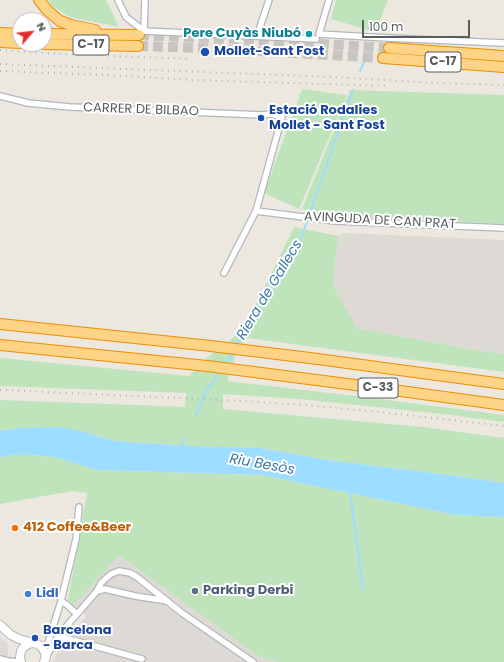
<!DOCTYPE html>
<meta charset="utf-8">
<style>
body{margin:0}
#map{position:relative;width:504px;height:662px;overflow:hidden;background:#ece8e0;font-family:Poppins,sans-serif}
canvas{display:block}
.north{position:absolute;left:12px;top:12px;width:40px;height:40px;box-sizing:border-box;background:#fff;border:1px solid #bdbec0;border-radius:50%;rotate:62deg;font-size:11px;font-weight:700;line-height:16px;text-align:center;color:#595d61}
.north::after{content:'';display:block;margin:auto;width:14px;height:18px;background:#e8292b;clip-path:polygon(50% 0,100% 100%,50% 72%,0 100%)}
.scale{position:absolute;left:362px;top:20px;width:108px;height:18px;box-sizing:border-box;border:2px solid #595d61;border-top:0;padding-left:5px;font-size:12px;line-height:14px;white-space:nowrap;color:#595d61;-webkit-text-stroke:3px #fff;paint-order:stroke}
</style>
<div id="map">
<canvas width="504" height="662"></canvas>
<div class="north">N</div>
<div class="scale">100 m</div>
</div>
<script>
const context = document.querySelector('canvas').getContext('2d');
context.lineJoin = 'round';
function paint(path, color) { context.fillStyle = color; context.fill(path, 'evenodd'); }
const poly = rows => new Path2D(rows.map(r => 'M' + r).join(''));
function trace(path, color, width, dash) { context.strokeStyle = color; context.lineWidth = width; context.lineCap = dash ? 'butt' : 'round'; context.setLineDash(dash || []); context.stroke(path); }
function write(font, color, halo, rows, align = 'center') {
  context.font = font + ' Poppins,sans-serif'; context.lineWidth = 4; context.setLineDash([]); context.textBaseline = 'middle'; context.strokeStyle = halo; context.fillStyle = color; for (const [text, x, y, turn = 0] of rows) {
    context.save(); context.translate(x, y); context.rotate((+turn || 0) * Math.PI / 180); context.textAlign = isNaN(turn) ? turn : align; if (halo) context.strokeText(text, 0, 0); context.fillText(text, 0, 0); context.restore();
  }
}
const industrial = poly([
 [345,233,504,240,504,354,475,350,357,328,333,285,338,236],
 [119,555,259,657,278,662,52,662,63,644,86,616,74,605],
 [0,637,8,644,8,656,19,662,0,662]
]);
const green = poly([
 [48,0,106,0,119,27,70,17,52,6],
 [336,0,388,0,375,32,331,19],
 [302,89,347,95,299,209,264,193],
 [350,90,504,95,504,224,328,215,302,209],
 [294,227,338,236,333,285,357,328,475,350,504,354,504,372,248,338,235,357,227,381,364,397,504,415,504,422,443,414,298,399,223,394,223,409,423,427,504,438,504,483,449,475,327,460,260,448,188,446,115,441,84,432,10,429,0,431,0,400,137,405,185,407,186,393,0,386,0,358,189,376,208,357,234,337,254,309],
 [15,455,32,455,54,457,97,470,262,475,456,515,504,517,504,662,278,662,259,657,119,555,74,605,68,600,87,493,72,491,0,504,0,457]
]);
const water = poly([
 [60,427,84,432,115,441,188,446,260,448,327,460,449,475,504,483,504,517,456,515,262,475,97,470,54,457,32,455,15,455,0,457,0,431,18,428]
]);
const stream = poly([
 [360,71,373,43],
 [236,346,300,241,353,90],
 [225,365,233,351],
 [196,415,207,389,215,380,220,372],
 [180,447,186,438],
 [350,491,363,589]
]);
const highwayTunnel = poly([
 [139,35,255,40,389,48],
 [138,46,201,48,383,58]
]);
const street = poly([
 [118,0,126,17,144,31],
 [329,0,319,34,387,38,504,43],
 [144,31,316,39],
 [144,31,145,0],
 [258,36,259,30,269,0],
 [0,96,28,103,70,107,262,115,271,114,282,117,256,211,224,273],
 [256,211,335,221,504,228],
 [97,591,105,589,135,596,167,601],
 [61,601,66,604,77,614],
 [58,636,142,659],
 [48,643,61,601,76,539,79,507],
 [46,657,58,636,97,591,101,583,111,574,119,571,130,573,137,577,182,613,253,662],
 [0,659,8,661,19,662]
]);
const secondary = poly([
 [0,625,11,635,19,639,37,644,42,647,45,653,46,657,44,662],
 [21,662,20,658,21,651,23,648,28,644,33,643]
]);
const highway = poly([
 [39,0,47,10,60,21,71,25,95,30],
 [0,33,20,34],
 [44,34,139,35],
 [0,42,20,43],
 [44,44,138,46],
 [389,48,504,56],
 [383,58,504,67],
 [0,324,211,346,310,358,504,384],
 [0,345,207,366,371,387,504,405]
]);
const rail = poly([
 [0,50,62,54,191,59],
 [0,64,332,77,437,83,504,85],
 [0,71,106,75,193,80,386,86],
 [0,390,224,400,306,405,379,412,504,426]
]);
const markers = [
 [309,34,4,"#0f9aa8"],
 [205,52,5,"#1a4fb4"],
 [261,118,4,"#1a4fb4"],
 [15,528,4,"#e8710a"],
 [195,591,4,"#5c6f8a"],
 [28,594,4,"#3f7fe0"],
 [35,638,4,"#1a4fb4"]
];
const shields = [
 [91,45,36],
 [443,62,36],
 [378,388,40]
];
const shieldNames = [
 ["C-17",91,45],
 ["C-17",443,62],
 ["C-33",378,388]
];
const cultureNames = [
 ["Pere Cuyàs Niubó",301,34]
];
const transitNames = [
 ["Mollet-Sant Fost",214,52],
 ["Estació Rodalies",269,111],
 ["Mollet - Sant Fost",269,126],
 ["Barcelona",43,631],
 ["- Barca",43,646]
];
const streetNames = [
 ["CARRER DE BILBAO",141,110,2],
 ["AVINGUDA DE CAN PRAT",380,221,3]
];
const foodNames = [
 ["412 Coffee&Beer",23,528]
];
const serviceNames = [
 ["Parking Derbi",203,591]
];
const shopNames = [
 ["Lidl",36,594]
];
const waterNames = [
 ["Riera de Gallecs",270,290,-59],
 ["Riu Besòs",262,465,10]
];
paint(industrial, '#dddad5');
paint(green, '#bfe4bc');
paint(water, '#9dddff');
trace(stream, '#9dddff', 2);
trace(highwayTunnel, '#c7c5c0', 10, [10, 5]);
trace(street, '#b3b7bb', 8);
trace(secondary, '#b2b6bb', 10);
trace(highway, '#ec8d00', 12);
trace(street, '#fff', 5.5);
trace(secondary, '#fff', 8);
trace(highway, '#fdd486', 10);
trace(rail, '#b1b2b2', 2, [1, 5]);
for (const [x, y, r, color] of markers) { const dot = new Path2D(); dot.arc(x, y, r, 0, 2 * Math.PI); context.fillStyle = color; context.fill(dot); trace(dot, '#fff', 1.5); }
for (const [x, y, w] of shields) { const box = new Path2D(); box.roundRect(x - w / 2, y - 10, w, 20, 3); context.fillStyle = '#fff'; context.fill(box); trace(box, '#595d61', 1); }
write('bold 12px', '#595d61', null, shieldNames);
write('bold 13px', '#0d838f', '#fff', cultureNames, 'right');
write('bold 13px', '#164399', '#fff', transitNames, 'left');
write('13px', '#595d61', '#fff', streetNames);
write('bold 13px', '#c56008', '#fff', foodNames, 'left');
write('bold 13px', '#4e5e75', '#fff', serviceNames, 'left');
write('bold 13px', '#366cbe', '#fff', shopNames, 'left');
write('italic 14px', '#3979a7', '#fff', waterNames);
</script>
